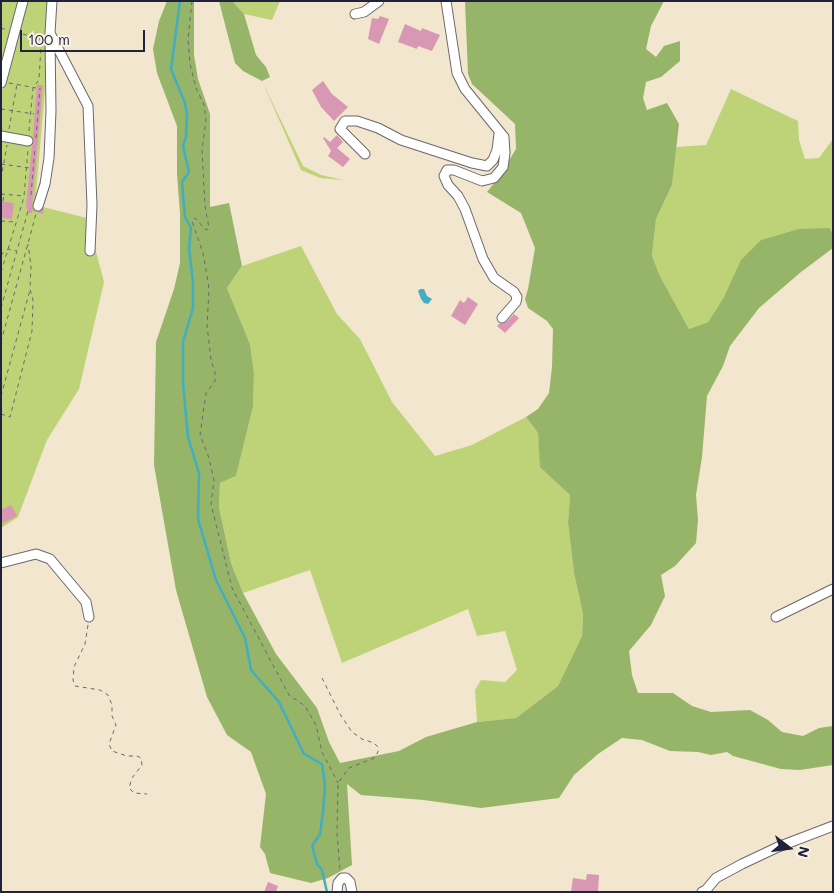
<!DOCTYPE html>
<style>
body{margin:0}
#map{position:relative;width:834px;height:893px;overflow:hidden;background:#f2e6ce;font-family:Mali,sans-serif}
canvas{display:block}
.frame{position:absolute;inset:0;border:2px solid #22223b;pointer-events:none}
.north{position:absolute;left:764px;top:823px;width:50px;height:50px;-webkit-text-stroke:4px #f7f3e8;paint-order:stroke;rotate:105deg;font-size:14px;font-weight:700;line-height:20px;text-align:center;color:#22223b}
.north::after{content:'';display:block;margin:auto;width:18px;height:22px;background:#22223b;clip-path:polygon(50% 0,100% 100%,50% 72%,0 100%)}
.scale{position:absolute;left:20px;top:30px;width:125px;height:22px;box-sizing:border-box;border:2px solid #22223b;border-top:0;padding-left:6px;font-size:15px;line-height:18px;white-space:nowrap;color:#22223b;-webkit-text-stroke:4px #f7f3e8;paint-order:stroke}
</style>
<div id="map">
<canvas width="834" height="893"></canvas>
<div class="frame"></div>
<div class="north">N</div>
<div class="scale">100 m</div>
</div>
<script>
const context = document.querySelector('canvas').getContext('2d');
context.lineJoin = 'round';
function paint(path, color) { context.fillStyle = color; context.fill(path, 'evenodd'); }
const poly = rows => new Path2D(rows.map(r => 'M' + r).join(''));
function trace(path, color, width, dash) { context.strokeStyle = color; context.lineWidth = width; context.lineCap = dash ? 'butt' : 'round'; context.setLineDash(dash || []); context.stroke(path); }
const green = poly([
 [1,1,48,1,45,90,35,205,87,218,104,282,79,389,47,440,18,517,1,528],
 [234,1,280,1,272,20,244,14,234,3],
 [262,81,303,166,321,175,343,180,320,178,301,170],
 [731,89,798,121,799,140,805,159,819,158,833,139,833,235,830,228,724,297,708,322,689,329,660,276,652,256,656,219,672,185,676,147,706,145],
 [301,246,337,314,360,339,392,402,435,456,472,445,526,417,538,433,541,467,570,495,568,523,574,573,583,614,582,636,558,686,516,718,477,722,475,690,481,680,505,682,517,670,505,631,477,636,468,609,342,663,310,570,243,593,231,563,219,507,220,483,236,476,253,407,254,373,250,344,227,288,242,266]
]);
const forest = poly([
 [167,1,194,1,194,55,198,79,210,114,210,207,229,203,242,266,227,288,250,344,254,373,253,407,236,476,220,483,219,507,231,563,243,593,276,654,317,708,329,742,340,763,399,751,426,737,477,722,516,718,558,686,582,636,583,614,574,573,568,523,570,495,540,467,538,433,526,417,538,409,549,393,552,367,553,329,547,321,528,308,525,299,528,289,535,248,521,213,487,192,499,177,516,149,515,124,472,84,468,74,465,1,664,1,651,26,646,49,656,57,664,46,680,41,680,61,661,77,646,82,643,98,647,110,667,103,679,124,672,185,656,219,652,256,660,276,689,329,708,322,724,297,741,260,761,240,799,229,830,228,833,235,833,248,801,272,759,308,730,346,723,366,707,396,702,457,696,495,698,520,696,543,675,566,661,575,665,596,651,625,629,651,632,675,638,693,673,693,692,706,711,712,750,710,768,720,782,732,803,736,819,728,833,726,833,765,800,770,781,769,733,756,727,752,711,755,698,752,670,751,642,740,622,738,598,754,574,775,559,798,481,808,424,800,361,795,347,784,352,865,328,878,311,883,270,873,265,854,260,847,266,794,251,752,227,735,207,697,176,590,154,465,156,342,174,289,180,263,180,213,177,174,177,126,157,73,153,49,159,21],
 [219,1,234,1,234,3,244,14,256,55,266,67,270,77,262,81,243,71,235,63]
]);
const water = poly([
 [420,289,424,289,427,296,432,299,428,304,424,303,421,299,418,291]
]);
const stream = poly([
 [180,1,171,69,185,103,187,114,186,137,183,146,189,172,182,182,185,217,191,228,189,249,193,283,193,308,183,342,183,382,188,437,199,473,198,519,216,580,245,638,251,670,279,702,304,754,322,764,325,785,323,812,320,834,312,846,317,864,322,870,327,892]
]);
const building = poly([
 [380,16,389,19,379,44,368,39,372,18,378,19],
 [405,24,421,31,422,28,440,35,432,51,418,46,417,49,398,42],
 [323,81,332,94,348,107,334,121,321,107,312,90],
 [37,85,43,85,32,207,34,211,39,212,44,207,43,214,32,211,32,213,27,213,27,207,26,207,32,146,34,142,33,137],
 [337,135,343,142,337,148,350,159,343,167,328,156,331,151,323,138,324,137,330,142],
 [1,201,14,203,12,219,1,218],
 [468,297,478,304,465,325,451,316,460,300,464,303],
 [514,314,519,318,505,333,497,326,499,324,506,322],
 [11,505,17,516,1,524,1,510],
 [587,874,599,875,598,891,571,892,573,878,586,880],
 [268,882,278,886,276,892,264,892]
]);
const path = poly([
 [192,1,188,39,190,64,196,88,204,105,206,120,202,150,205,206,209,228,206,230,195,218,192,221,203,253,208,282,209,291,207,325,211,360,215,372,215,381,206,393,200,435,209,458,214,480,211,504,232,588,289,695,305,706,316,725,322,752,338,783],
 [1,28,7,30],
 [23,34,40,39],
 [9,83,36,88],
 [1,109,34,114],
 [9,129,17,84],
 [29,131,33,88,39,80,41,45],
 [36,138,40,88],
 [1,164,30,168],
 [1,179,7,145],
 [1,194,24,196,28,150],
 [31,195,35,147],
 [3,201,4,195],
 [1,221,15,222],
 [1,255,8,249,16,251],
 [1,272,24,197],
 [1,308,28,211],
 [1,342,36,214],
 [1,396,30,290],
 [1,414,10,417,32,331,33,300,30,289,31,266,28,244],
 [88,625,85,644,74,667,73,680,75,686,100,690,108,695,112,705,112,716,116,725,109,744,112,751,127,756,137,756,141,758,142,765,132,778,129,788,134,793,147,794],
 [322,678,340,714,352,732,362,739,374,743,378,747,378,752,374,758,349,768,338,783,337,833,340,870]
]);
const minor = poly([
 [52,1,50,33,88,106,92,205,90,251],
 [446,1,457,73,465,89,504,137,505,153,503,167,494,178,482,181,454,170,447,170,444,176,448,185,458,196,465,209,483,259,494,278,514,292,517,297,516,302,502,318],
 [355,14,364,12,379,1],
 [1,83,23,1],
 [1,136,28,141],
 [365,154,340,129,345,121,357,121,378,128,401,140,472,163,487,166,493,160,497,150,499,134],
 [38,206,45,184,49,158,51,111,50,37],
 [1,563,36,554,50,559,86,602,89,617],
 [776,617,833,589],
 [337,892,338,883,342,878,346,878,350,882,352,892],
 [702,892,706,890,716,878,742,864,778,847,833,826]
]);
paint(green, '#bed377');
paint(forest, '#96b568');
paint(water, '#42aec0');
trace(stream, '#42aec0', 2.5);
paint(building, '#d898b4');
trace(minor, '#6b676e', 11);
trace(path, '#6b676e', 1, [4, 4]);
trace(minor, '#fff', 9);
</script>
